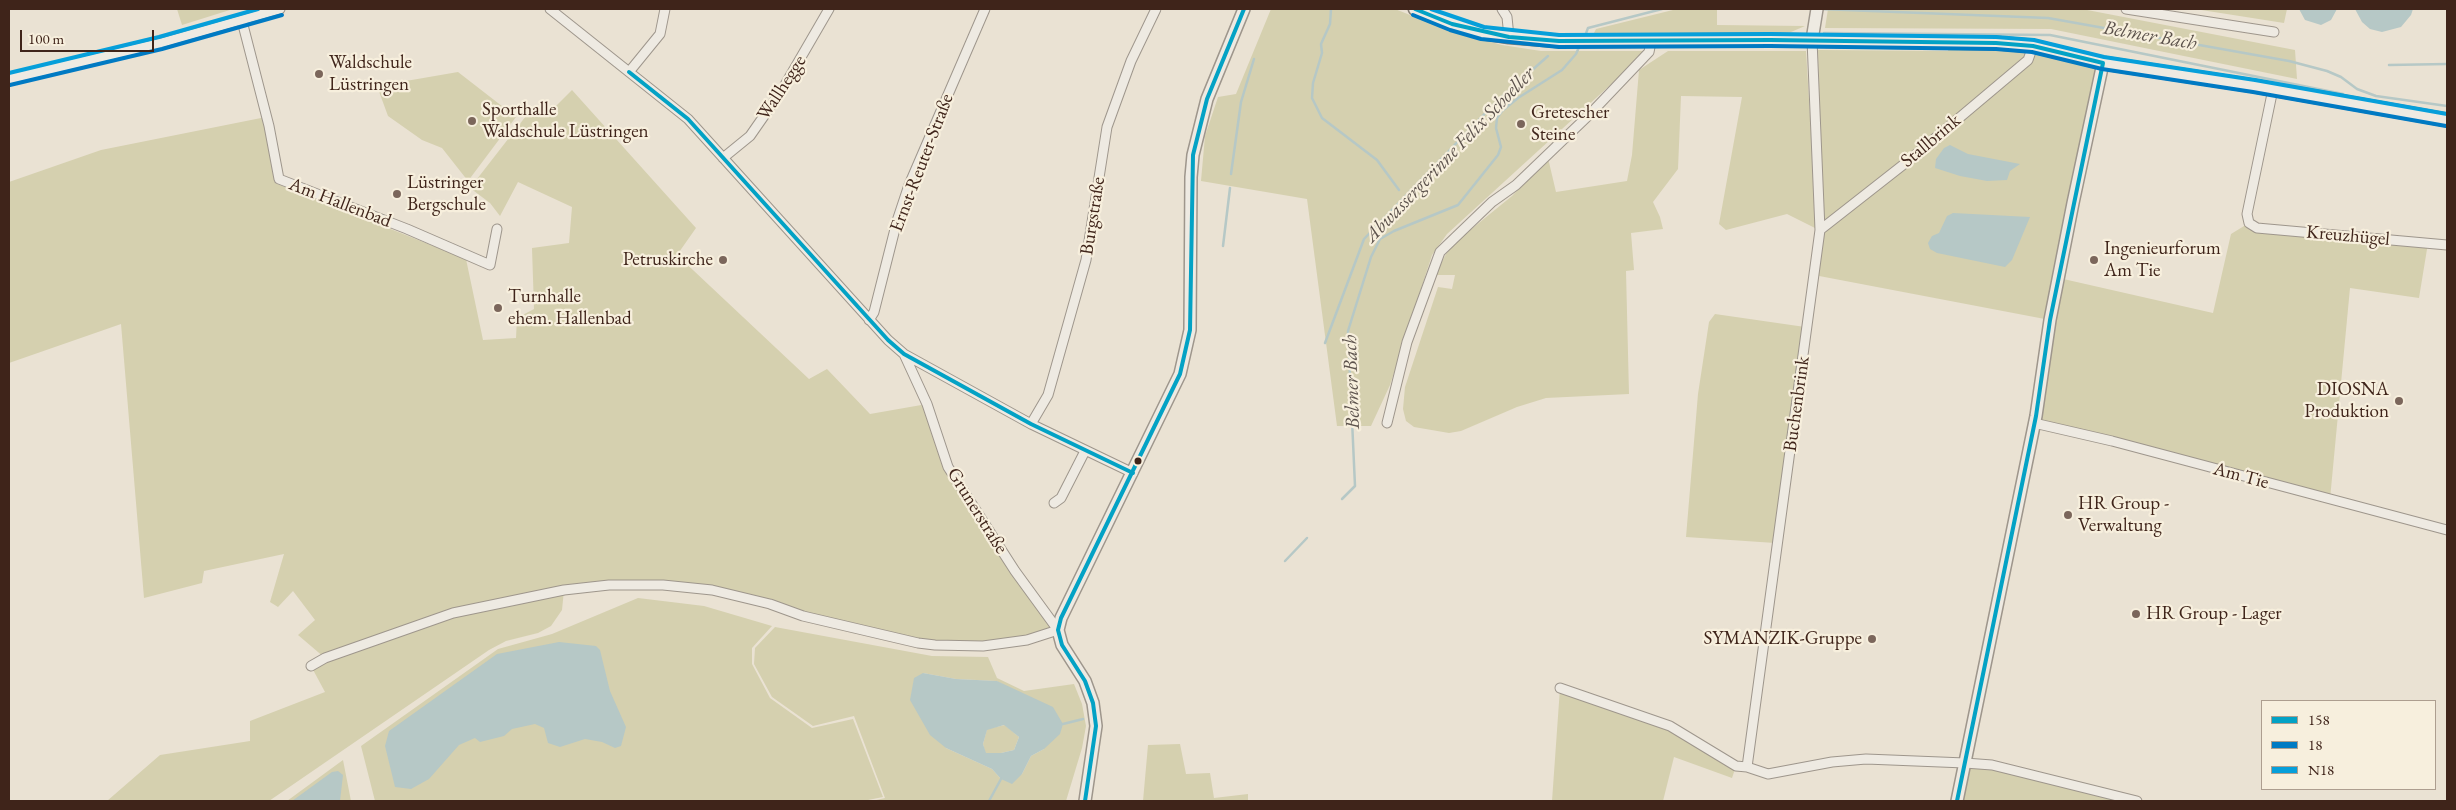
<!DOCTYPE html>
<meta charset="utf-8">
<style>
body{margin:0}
#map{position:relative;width:2456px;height:810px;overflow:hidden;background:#eae2d3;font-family:"EB Garamond",serif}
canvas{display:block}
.frame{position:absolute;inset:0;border:10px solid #3f241a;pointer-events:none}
.legend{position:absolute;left:2261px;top:700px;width:175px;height:90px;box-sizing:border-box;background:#f7efdd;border:1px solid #ad9e8f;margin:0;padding:6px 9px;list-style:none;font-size:15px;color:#3f241a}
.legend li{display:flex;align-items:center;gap:10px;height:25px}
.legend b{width:25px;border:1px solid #ad9e8f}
.scale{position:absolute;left:20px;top:30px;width:134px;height:22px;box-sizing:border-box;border:2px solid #3f241a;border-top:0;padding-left:6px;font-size:15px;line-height:18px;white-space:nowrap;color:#3f241a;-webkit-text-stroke:4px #f7efdd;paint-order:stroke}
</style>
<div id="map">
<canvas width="2456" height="810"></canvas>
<div class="frame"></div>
<ul class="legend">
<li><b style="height:6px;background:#03a2c5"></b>158</li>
<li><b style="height:6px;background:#007ac3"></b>18</li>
<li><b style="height:6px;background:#069fda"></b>N18</li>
</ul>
<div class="scale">100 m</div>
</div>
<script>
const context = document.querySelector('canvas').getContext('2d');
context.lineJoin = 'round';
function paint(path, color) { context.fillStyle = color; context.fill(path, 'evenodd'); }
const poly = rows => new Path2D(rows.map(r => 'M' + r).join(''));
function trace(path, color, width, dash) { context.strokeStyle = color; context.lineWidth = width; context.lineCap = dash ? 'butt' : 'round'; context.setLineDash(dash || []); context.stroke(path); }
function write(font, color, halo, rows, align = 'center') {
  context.font = font + ' "EB Garamond",serif'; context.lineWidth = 4.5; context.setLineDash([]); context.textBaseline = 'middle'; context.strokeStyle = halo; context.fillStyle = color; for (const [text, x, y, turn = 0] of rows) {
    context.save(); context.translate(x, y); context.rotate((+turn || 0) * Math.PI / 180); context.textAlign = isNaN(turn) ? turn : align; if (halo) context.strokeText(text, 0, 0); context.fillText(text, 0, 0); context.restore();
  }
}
const green = poly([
 [177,9,233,9,182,25],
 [1271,9,1395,9,1450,31,1502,45,1541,51,1643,51,1642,56,1447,234,1432,255,1390,385,1371,426,1337,426,1307,199,1201,181,1205,136,1218,97,1236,94],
 [1677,9,1717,10,1717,25,1805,26,1791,32,1724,35,1594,33,1596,29],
 [1828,9,2082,9,2295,50,2297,79,2051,29,1825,28],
 [2195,9,2287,9,2284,23],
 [1949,42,1996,43,2103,63,2059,278,2213,313,2231,234,2249,223,2428,243,2419,298,2350,288,2330,499,2034,423,2050,320,1814,275,1819,118,1818,50,1948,51],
 [1668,51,1806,51,1817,229,1787,214,1726,230,1719,224,1742,97,1681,96,1678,169,1653,202,1660,217,1663,229,1631,233,1634,270,1626,271,1629,394,1546,398,1517,407,1461,431,1449,433,1414,427,1406,421,1403,409,1405,387,1438,287,1452,289,1455,275,1435,275,1446,254,1453,244,1512,196,1548,158,1556,192,1627,181,1632,155,1639,70],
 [458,72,516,117,468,181,442,148,422,140,388,116,377,86],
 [572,90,696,228,677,255,809,379,827,369,870,414,927,404,948,467,1058,630,1027,640,935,645,770,604,663,585,564,590,562,610,551,626,538,633,506,641,489,650,269,801,107,801,160,755,250,741,250,721,325,692,311,666,325,658,298,635,315,620,293,591,278,607,270,602,284,554,204,571,202,583,144,598,121,324,9,363,9,182,101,150,266,117,275,183,466,259,483,340,516,338,517,318,534,309,532,248,569,243,572,207,518,182,500,216,490,203,470,188,526,116,548,114],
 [1715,314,1805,327,1775,543,1686,537,1698,394,1709,322],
 [638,598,704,606,772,626,752,648,752,664,770,698,812,728,853,719,883,797,863,801,375,801,361,746,498,649,552,634],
 [775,627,932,656,988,657,997,678,1024,691,1074,684,1082,704,1086,726,1082,748,1066,801,872,801,885,798,854,716,813,726,772,697,754,664,755,648],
 [923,673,956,679,996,681,1022,694,1044,749,1031,756,1022,774,1001,779,992,769,946,748],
 [1560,688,1670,726,1736,766,1732,778,1674,757,1663,801,1552,801],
 [1005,725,1019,737,1014,750,1001,753,985,753,983,744,987,729],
 [1180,744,1186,774,1210,773,1214,798,1248,794,1248,801,1143,801,1148,745],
 [343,760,351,801,287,801],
 [1965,763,1992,765,2116,795,2137,801,2118,801,2116,796,2108,801,1957,801]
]);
const water = poly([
 [2299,9,2337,9,2331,20,2321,25,2305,20],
 [2355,9,2413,9,2411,15,2401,27,2382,32,2370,29,2362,22],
 [1950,145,1968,154,2020,164,2010,171,2007,180,1987,181,1960,176,1935,168,1936,159,1944,148],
 [1953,213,2030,217,2012,260,2005,267,1937,253,1930,249,1928,243,1932,236,1939,233,1947,216],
 [559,642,596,646,600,650,610,691,626,727,621,746,615,748,602,742,585,739,560,747,548,743,544,728,535,724,512,729,504,736,480,742,475,738,459,745,429,779,411,789,395,787,385,746,389,731,497,654],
 [923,673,956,679,997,681,1053,707,1063,724,1060,734,1044,749,1031,756,1022,774,1012,784,1001,779,992,769,946,748,930,735,910,700,914,678],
 [1004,725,1019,737,1014,750,1001,753,986,753,983,744,987,730],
 [338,771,343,775,340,801,292,801,332,772]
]);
const stream = poly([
 [1331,9,1330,24,1321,44,1322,53,1313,83,1312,98,1322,118,1377,160,1399,190],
 [1820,9,2048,18,2289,61,2327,71,2341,77,2357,89,2376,96,2447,106],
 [1824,33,2050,35,2343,94],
 [1585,36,1588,28,1662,9],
 [2389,65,2447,64],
 [1231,174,1241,102,1254,59],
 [1223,246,1230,188],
 [1325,343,1364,239,1495,103,1548,56],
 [1342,499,1355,486,1348,331,1371,257,1380,239,1394,231,1458,205,1498,155,1501,147,1496,128,1497,118,1502,111,1518,98,1562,70,1576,54,1580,45],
 [1285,561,1307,538],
 [1063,724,1083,719],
 [989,801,1001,779]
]);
const minor = poly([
 [550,9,688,119,888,340,904,354,1031,424,1133,473],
 [1502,9,1507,17,1509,37],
 [2126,9,2274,32],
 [242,21,269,126,279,179,407,229,490,265,497,229],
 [629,72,660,34,665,9],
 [9,79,161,43,280,9],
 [2273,89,2247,214,2249,223,2257,228,2447,245],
 [723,158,750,136,782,90,829,9],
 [1820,230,1908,161,2028,60,2033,46],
 [869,320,874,312,897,221,909,185,985,9],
 [1387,423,1407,342,1440,252,1492,202,1516,185,1590,114,1649,52,1651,42],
 [2034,423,2112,441,2447,530],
 [1031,424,1048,395,1086,260,1107,127,1131,61,1156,9],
 [1054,503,1061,498,1085,451],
 [311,666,325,658,453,613,564,590,609,585,663,585,712,590,770,604,803,616,918,643,935,645,983,646,1027,640,1058,630,1015,571,948,467,927,404,904,354],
 [1560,688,1670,726,1736,766,1747,767,1768,774,1832,762,1866,759,1965,763,1992,765,2137,801],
 [1747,767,1820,230,1812,40]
]);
const tertiary = poly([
 [1812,40,1817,9],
 [1085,801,1096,726,1093,703,1085,681,1062,645,1058,630,1061,618,1180,374,1190,330,1191,177,1193,155,1207,99,1244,9],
 [1957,801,2036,416,2050,320,2073,203,2103,63]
]);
const secondary = poly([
 [1415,9,1452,24,1483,33,1509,37,1559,41,1770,40,1996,43,2033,46,2103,63,2254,86,2447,120]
]);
const bus1 = poly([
 [1415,9,1452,24,1509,37,1559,41,1770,40,1996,43,2033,46,2103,63,2050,320,2036,416,1957,801],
 [629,72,688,119,888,340,904,354,1031,424,1133,473],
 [1085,801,1096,726,1093,703,1085,681,1062,645,1058,630,1061,618,1180,374,1190,330,1193,155,1207,99,1244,9]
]);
const bus2 = poly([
 [1413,15,1450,30,1481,39,1559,47,1770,46,1996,49,2032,52,2102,69,2253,92,2446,126],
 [10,85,162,49,282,15]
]);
const bus3 = poly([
 [1431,9,1484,27,1559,35,1770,34,1996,37,2034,40,2104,57,2255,80,2447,114],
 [9,73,159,37,258,9]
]);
const markers = [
 [319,74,5,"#7b665b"],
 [472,121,5,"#7b665b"],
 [1521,124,5,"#7b665b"],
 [397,194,5,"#7b665b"],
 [723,260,5,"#7b665b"],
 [2094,260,5,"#7b665b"],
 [498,308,5,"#7b665b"],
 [2399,401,5,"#7b665b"],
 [1138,461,4.5,"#3f241a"],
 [2068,515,5,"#7b665b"],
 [2136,614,5,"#7b665b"],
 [1872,639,5,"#7b665b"]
];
const poiNames = [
 ["Waldschule",329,63],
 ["Lüstringen",329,85],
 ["Sporthalle",482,110],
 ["Waldschule Lüstringen",482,132],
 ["Gretescher",1531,113],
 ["Steine",1531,135],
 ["Lüstringer",407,183],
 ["Bergschule",407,205],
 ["Ingenieurforum",2104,249],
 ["Am Tie",2104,271],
 ["Petruskirche",713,260,"right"],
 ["Turnhalle",508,297],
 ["ehem. Hallenbad",508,319],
 ["DIOSNA",2389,390,"right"],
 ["Produktion",2389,412,"right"],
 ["HR Group -",2078,504],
 ["Verwaltung",2078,526],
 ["HR Group - Lager",2146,614],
 ["SYMANZIK-Gruppe",1862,639,"right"]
];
const streetNames = [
 ["Wallhegge",782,88,-57],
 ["Stallbrink",1931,141,-40],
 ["Ernst-Reuter-Straße",922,163,-69],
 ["Am Hallenbad",340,203,21],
 ["Burgstraße",1093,216,-81],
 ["Kreuzhügel",2348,236,5],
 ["Buchenbrink",1797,404,-82],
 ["Am Tie",2241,476,15],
 ["Grunerstraße",977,511,58]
];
const waterNames = [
 ["Belmer Bach",2150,36,10],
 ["Abwassergerinne Felix Schoeller",1450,155,-46],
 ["Belmer Bach",1352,382,-92]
];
paint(green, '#d5d0af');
paint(water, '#b6c8c6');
trace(stream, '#b6c8c6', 2.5);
trace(minor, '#9e968c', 11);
trace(tertiary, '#9e968c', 14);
trace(secondary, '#857d74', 15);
trace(minor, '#eeeae2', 9);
trace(tertiary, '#eeeae2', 11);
trace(secondary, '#eeeae2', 12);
trace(bus1, '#03a2c5', 4);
trace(bus2, '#007ac3', 4);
trace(bus3, '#069fda', 4);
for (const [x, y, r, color] of markers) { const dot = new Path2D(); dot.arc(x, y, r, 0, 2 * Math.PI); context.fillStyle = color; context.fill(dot); trace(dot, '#f7efdd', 2); }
write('19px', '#3f241a', '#f7efdd', poiNames, 'left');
write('19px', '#3f241a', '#f7efdd', streetNames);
write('italic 20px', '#5c524c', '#f7efdd', waterNames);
</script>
